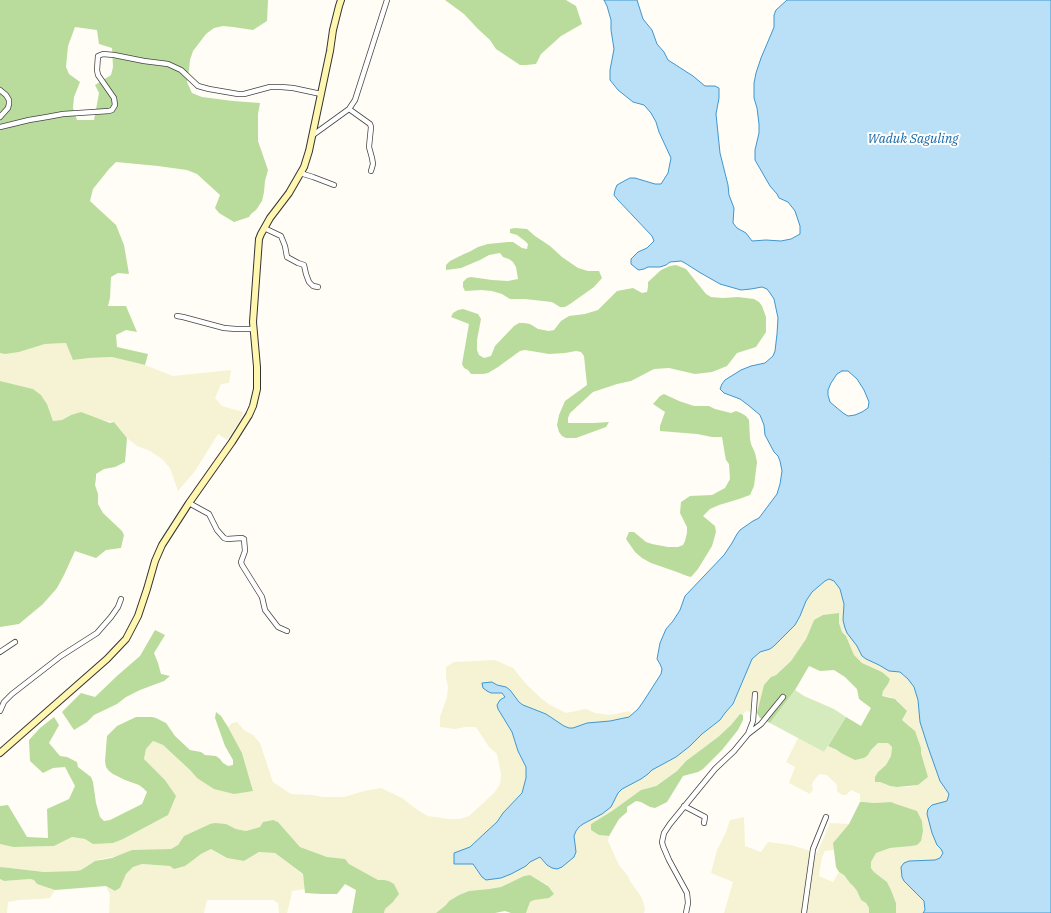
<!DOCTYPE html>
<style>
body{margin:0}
canvas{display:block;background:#fffdf5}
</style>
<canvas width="1051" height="913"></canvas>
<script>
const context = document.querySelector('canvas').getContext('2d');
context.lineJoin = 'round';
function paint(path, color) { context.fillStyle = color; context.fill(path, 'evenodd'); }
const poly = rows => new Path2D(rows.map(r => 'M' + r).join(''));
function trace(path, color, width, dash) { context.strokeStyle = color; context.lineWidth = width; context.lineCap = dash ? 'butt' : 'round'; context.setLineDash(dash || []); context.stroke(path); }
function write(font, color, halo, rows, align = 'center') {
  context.font = font + ' "IBM Plex Serif",serif'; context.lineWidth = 4; context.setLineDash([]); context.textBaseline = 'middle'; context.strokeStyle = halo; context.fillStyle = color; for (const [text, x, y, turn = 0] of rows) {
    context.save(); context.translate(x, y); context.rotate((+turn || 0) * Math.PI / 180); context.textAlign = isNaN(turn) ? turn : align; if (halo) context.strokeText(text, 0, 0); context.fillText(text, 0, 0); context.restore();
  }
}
const farmland = poly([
 [66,343,74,360,89,358,112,357,145,365,173,376,231,370,229,383,221,384,215,398,222,406,243,412,241,419,227,440,218,434,195,471,178,491,170,468,162,459,150,451,137,446,127,438,114,422,71,415,62,420,53,421,47,404,41,395,33,389,0,381,0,353,19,352,45,344],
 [829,579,834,581,840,589,844,604,843,620,862,656,889,671,900,672,908,679,914,687,918,700,920,722,940,781,949,794,947,801,932,805,937,845,941,849,943,853,940,858,935,860,909,861,904,881,924,901,925,910,923,913,896,913,896,903,891,890,887,882,874,872,871,868,871,862,875,853,890,848,901,847,923,831,922,821,917,812,891,802,874,803,864,802,860,802,860,794,851,790,846,795,842,795,837,791,837,785,827,775,819,774,813,782,812,785,813,790,810,794,789,783,795,767,786,762,798,738,824,752,828,746,837,750,841,753,868,755,871,750,878,743,888,743,892,746,891,756,886,766,878,772,875,781,880,782,890,786,897,787,907,787,918,785,928,777,921,753,921,748,911,727,907,724,902,720,904,715,898,701,890,697,882,696,883,691,888,684,882,672,862,663,854,655,846,636,842,632,839,623,838,613,814,620,806,639,791,661,776,675,771,677,757,713,746,711,743,715,740,714,731,725,718,737,686,761,677,771,655,786,641,790,612,811,591,824,604,836,609,836,608,841,619,865,628,876,630,881,642,898,645,909,644,913,526,913,530,902,534,899,549,898,548,885,530,875,524,876,501,887,489,889,469,891,459,895,449,901,446,905,436,913,384,913,385,909,396,899,394,884,389,881,384,880,378,880,364,873,349,864,345,860,327,857,300,847,278,822,273,820,263,822,260,827,246,831,236,829,226,824,210,824,184,836,178,845,171,849,155,850,101,859,91,863,81,870,76,871,44,872,10,868,0,867,0,844,13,847,54,846,72,837,113,843,165,780,144,759,146,749,153,741,163,745,190,770,197,778,253,791,242,753,228,727,232,723,237,722,244,730,253,735,260,743,273,782,291,794,312,795,323,797,344,797,364,791,381,788,402,798,419,811,428,816,449,819,460,819,469,816,494,793,500,784,501,774,497,754,489,747,476,727,465,727,455,729,440,727,440,717,447,697,448,687,446,677,446,667,454,662,495,660,513,668,527,685,542,699,550,705,566,713,586,709,595,713,610,715,616,714,629,711,632,714,629,717,610,721,587,723,573,728,569,728,564,726,546,714,523,705,506,687,497,685,492,682,491,693,502,693,505,697,498,709,512,732,518,751,526,767,526,778,522,793,503,813,497,822,486,832,470,847,460,852,473,864,482,877,526,866,530,862,540,856,547,865,576,852,574,836,576,831,583,824,610,807,618,793,622,789,641,779,648,774,652,770,676,757,690,746,702,734,720,720,725,713,734,704,752,659,760,652,770,649,795,625,800,616,806,601,812,592,825,581],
 [744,817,745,846,761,852,768,842,791,845,817,853,830,823,849,824,833,843,834,850,825,851,822,857,819,876,833,882,839,872,844,875,857,891,861,900,866,903,869,908,869,913,724,913,733,882,711,873,717,850,726,832,730,820],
 [211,849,227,858,244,861,259,852,275,853,303,875,305,889,292,891,291,897,287,913,279,913,278,903,273,900,207,900,204,913,109,913,110,895,106,886,116,891,120,888,126,874,133,867,142,864,170,866,201,854],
 [0,879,4,881,29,879,35,880,37,884,55,890,50,898,39,899,19,900,8,902,7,913,0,913]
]);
const green = poly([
 [795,690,804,696,834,709,846,717,824,752,770,723]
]);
const forest = poly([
 [0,0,268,0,267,21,253,30,233,27,223,26,214,28,206,34,193,51,190,60,189,70,187,82,192,93,202,97,233,101,260,103,258,114,258,141,268,170,265,181,264,192,262,201,256,210,251,214,249,217,234,222,219,213,215,208,220,195,197,174,187,170,158,166,116,162,109,169,93,189,90,201,116,225,124,245,129,274,118,273,111,277,110,298,108,306,126,306,137,332,126,330,116,335,117,347,148,354,145,365,112,357,89,358,73,360,66,343,45,344,19,352,5,354,0,353],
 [75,27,97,30,99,44,112,48,113,67,111,75,95,85,99,93,94,120,77,120,73,108,74,97,80,82,69,74,66,67,68,46],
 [445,0,566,0,576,6,582,24,561,36,541,54,536,64,526,65,520,65,496,49,490,40,478,29,464,14],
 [515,228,527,229,535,236,550,246,562,257,578,268,588,271,599,271,602,278,594,287,570,304,565,307,560,307,552,302,525,299,510,299,502,294,492,291,481,290,465,291,463,287,463,282,467,278,471,277,492,280,508,281,518,279,516,267,513,262,509,259,503,257,500,253,489,255,480,260,461,268,446,270,446,265,450,261,464,254,469,252,478,247,488,244,508,242,513,242,522,248,527,249,528,244,525,241,517,235,510,233,510,229],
 [676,265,686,269,706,294,711,297,723,298,738,297,754,299,759,302,762,306,766,317,766,332,756,347,737,353,727,366,712,372,695,374,669,368,654,369,631,381,617,384,593,392,570,413,568,418,568,423,594,423,609,422,606,427,576,438,566,438,562,436,559,432,557,425,559,415,565,401,587,385,584,356,581,352,576,351,565,353,549,354,525,350,520,351,498,367,488,373,483,374,471,374,468,370,464,368,462,364,469,324,451,317,453,313,458,310,463,309,478,314,481,319,477,340,477,350,479,355,484,358,491,356,495,346,514,326,519,323,524,323,530,324,538,329,549,331,554,330,561,321,569,316,585,314,598,310,617,291,633,288,642,293,647,292,648,287,648,282,661,270,670,266],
 [0,381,33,389,41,395,47,404,53,421,62,420,71,415,81,412,110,423,114,422,127,438,125,462,115,467,104,469,96,474,96,478,95,485,98,494,98,504,103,513,122,531,124,535,121,548,106,550,96,558,75,551,64,575,57,588,43,604,19,624,0,627],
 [664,394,679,401,694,406,709,406,715,409,731,413,736,411,741,413,746,416,749,420,750,439,751,444,755,453,757,462,754,486,750,495,739,499,719,505,710,509,703,516,715,526,716,532,712,546,698,569,691,577,687,576,677,572,651,563,642,558,635,552,626,539,629,532,634,532,646,542,652,544,668,547,678,547,683,545,685,541,687,533,687,527,680,513,681,502,690,496,712,495,725,488,730,479,729,464,726,460,725,455,722,437,712,437,697,434,660,431,660,426,665,412,653,404,660,396],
 [839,613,839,623,842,632,846,636,854,655,862,663,882,672,890,679,888,684,883,691,882,696,895,699,907,711,902,720,915,731,921,748,921,753,928,777,918,785,897,787,890,786,880,782,875,782,875,777,878,772,886,765,891,756,892,747,888,743,878,743,871,750,868,755,864,758,855,760,841,753,837,750,828,746,846,717,861,726,871,708,859,699,857,689,845,677,834,670,820,671,809,666,795,690,770,723,760,718,757,713,764,685,771,677,776,675,791,661,806,639,814,620,823,615],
 [155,630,165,635,154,653,158,663,161,674,170,676,164,681,140,690,126,697,117,704,94,715,87,722,74,730,62,712,81,693,95,697,118,675,140,656],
 [216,712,221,716,228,727,242,753,253,791,234,794,214,789,197,778,190,770,163,745,153,741,146,749,144,759,165,780,176,796,168,815,123,839,113,843,93,844,85,839,72,837,54,846,13,847,0,844,0,806,8,805,27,837,48,838,47,809,69,799,75,786,65,767,53,768,43,773,30,761,29,740,40,728,54,717,59,725,49,743,60,756,67,757,77,762,78,767,91,777,93,782,96,803,100,817,104,821,110,820,142,804,147,792,143,788,139,785,125,780,113,774,109,771,106,767,105,761,107,736,117,726,136,717,152,717,156,718,166,723,175,736,190,750,201,752,205,755,216,756,220,759,223,763,228,766,233,765,233,760,225,746,215,718],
 [740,714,743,715,743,720,738,730,722,750,703,769,698,772,683,776,667,802,655,808,650,807,641,802,636,801,627,807,627,812,619,819,609,836,599,835,591,830,591,824,612,811,641,790,656,786,677,771,686,761,718,737,731,725],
 [860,802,864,802,874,803,891,802,896,804,917,811,922,821,923,831,921,841,917,845,911,846,890,848,876,853,871,862,871,868,874,872,887,882,891,890,896,903,896,913,869,913,869,908,866,903,861,900,857,891,854,887,850,883,844,875,839,872,836,867,833,843,849,824],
 [273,820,278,822,300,847,327,857,345,859,349,864,378,880,384,880,389,881,394,884,399,894,393,902,385,909,384,913,352,913,356,890,345,884,337,894,321,894,305,893,303,874,275,853,259,852,244,861,227,858,211,849,201,854,185,866,174,869,170,866,142,864,133,867,126,874,120,888,115,891,106,886,55,890,37,884,34,880,30,879,4,881,0,879,0,867,10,868,44,872,76,871,81,870,95,861,112,858,132,850,171,849,178,845,184,836,210,824,215,823,226,824,236,829,246,831,260,827,263,822],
 [530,875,548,886,554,894,549,898,534,900,530,902,526,913,511,913,505,911,495,913,436,913,446,905,449,901,459,895,469,891,489,889,501,887,524,876]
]);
const water = poly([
 [604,0,637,0,643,19,652,30,657,44,664,52,668,60,693,76,705,86,715,86,719,88,719,98,716,114,720,153,728,185,729,195,734,208,733,223,737,228,746,233,752,241,766,240,781,241,791,239,800,234,800,226,795,211,788,202,779,198,777,194,770,186,755,160,755,150,759,133,759,124,757,108,754,98,754,83,756,73,761,58,772,32,774,27,774,15,776,10,787,0,1051,0,1051,913,923,913,925,910,924,901,904,881,902,877,901,867,904,863,909,861,935,860,940,858,943,853,941,849,937,845,932,833,927,814,928,809,932,805,947,801,949,794,940,781,928,747,920,722,918,700,914,687,908,679,900,672,889,671,879,665,866,659,862,656,857,646,847,633,845,628,843,620,844,604,840,589,834,581,829,579,825,581,812,592,806,601,800,616,795,625,774,646,770,649,760,652,752,659,733,704,725,713,720,720,702,734,690,746,676,757,652,770,648,774,641,779,622,789,618,793,611,807,602,814,583,824,579,827,576,831,574,836,576,852,574,857,562,867,557,869,552,868,547,865,540,857,530,862,526,866,511,874,501,878,486,880,482,877,473,864,454,864,454,853,470,847,486,832,497,822,503,813,522,793,526,778,526,767,518,751,512,732,498,709,497,705,500,700,505,697,502,693,491,693,487,691,483,688,482,683,492,682,497,685,506,687,510,690,519,702,523,705,546,714,564,726,569,728,573,728,587,723,610,721,629,717,638,709,643,702,661,674,662,669,660,664,657,659,660,643,666,629,673,621,680,610,685,596,724,555,732,543,737,534,740,530,753,521,759,518,777,494,780,484,782,471,780,461,778,456,774,452,765,435,764,425,760,415,748,405,740,399,724,393,720,389,722,384,725,380,741,370,751,366,765,363,773,356,775,351,777,334,778,318,774,299,770,293,767,289,762,287,751,289,741,290,720,284,699,272,685,263,681,261,670,262,666,265,660,267,648,267,644,269,639,270,637,269,631,264,631,259,638,252,647,248,654,241,652,236,617,199,614,195,615,190,617,185,626,180,630,178,635,178,655,184,661,184,668,173,671,158,659,132,656,122,651,113,644,105,633,102,618,90,610,80,610,70,614,49,611,30,611,20,607,6,604,0],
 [842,371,848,371,857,379,864,390,869,402,868,408,862,412,855,415,848,416,843,413,830,402,828,395,828,390,831,383,837,374,842,371]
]);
const street = poly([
 [0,90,6,95,9,100,9,104,8,108,0,117],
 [349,109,370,124,371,127,369,147,372,158,373,164,371,171],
 [0,127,29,120,47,117,63,114,109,111,112,110,115,105,114,98,98,75,97,70,98,56,103,54,114,55,144,61,168,64,181,70,198,86,209,89,238,94,244,94,270,87,281,87,293,88,321,94],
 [313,135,349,109,355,100,387,0],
 [300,173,313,177,334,185],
 [264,228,281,236,285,246,287,257,298,263,304,265,306,274,309,282,313,286,318,287],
 [177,316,183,317,224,328,236,329,253,329],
 [189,503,209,514,217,530,224,538,227,539,242,538,244,539,245,551,241,562,242,565,262,597,265,610,278,627,287,631],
 [0,652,15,642],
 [0,711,4,702,12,694,61,656,97,633,111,617,118,607,121,599],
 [748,734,753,721,755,694],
 [684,806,705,817,704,823],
 [686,913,688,903,687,893,669,860,663,846,662,842,664,833,670,824,715,769,734,751,748,734,761,724,783,697],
 [804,913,813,849,826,817]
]);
const secondary = poly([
 [0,753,107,659,126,639,138,616,147,589,155,561,162,545,189,503,232,442,249,415,253,406,257,389,257,367,253,322,259,239,261,234,270,218,289,193,304,167,309,151,330,51,333,30,339,6,341,0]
]);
const waterNames = [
 ["Waduk Saguling",913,139]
];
paint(farmland, '#f6f3d4');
paint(green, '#d5ebbd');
paint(forest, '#b9dc9c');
paint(water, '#b9e0f7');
trace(water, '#3f96cf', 1);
trace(street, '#444', 6);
trace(secondary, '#333', 8);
trace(street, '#fff', 4.5);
trace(secondary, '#fff6b0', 6);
write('italic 13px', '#1768a6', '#fff', waterNames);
</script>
